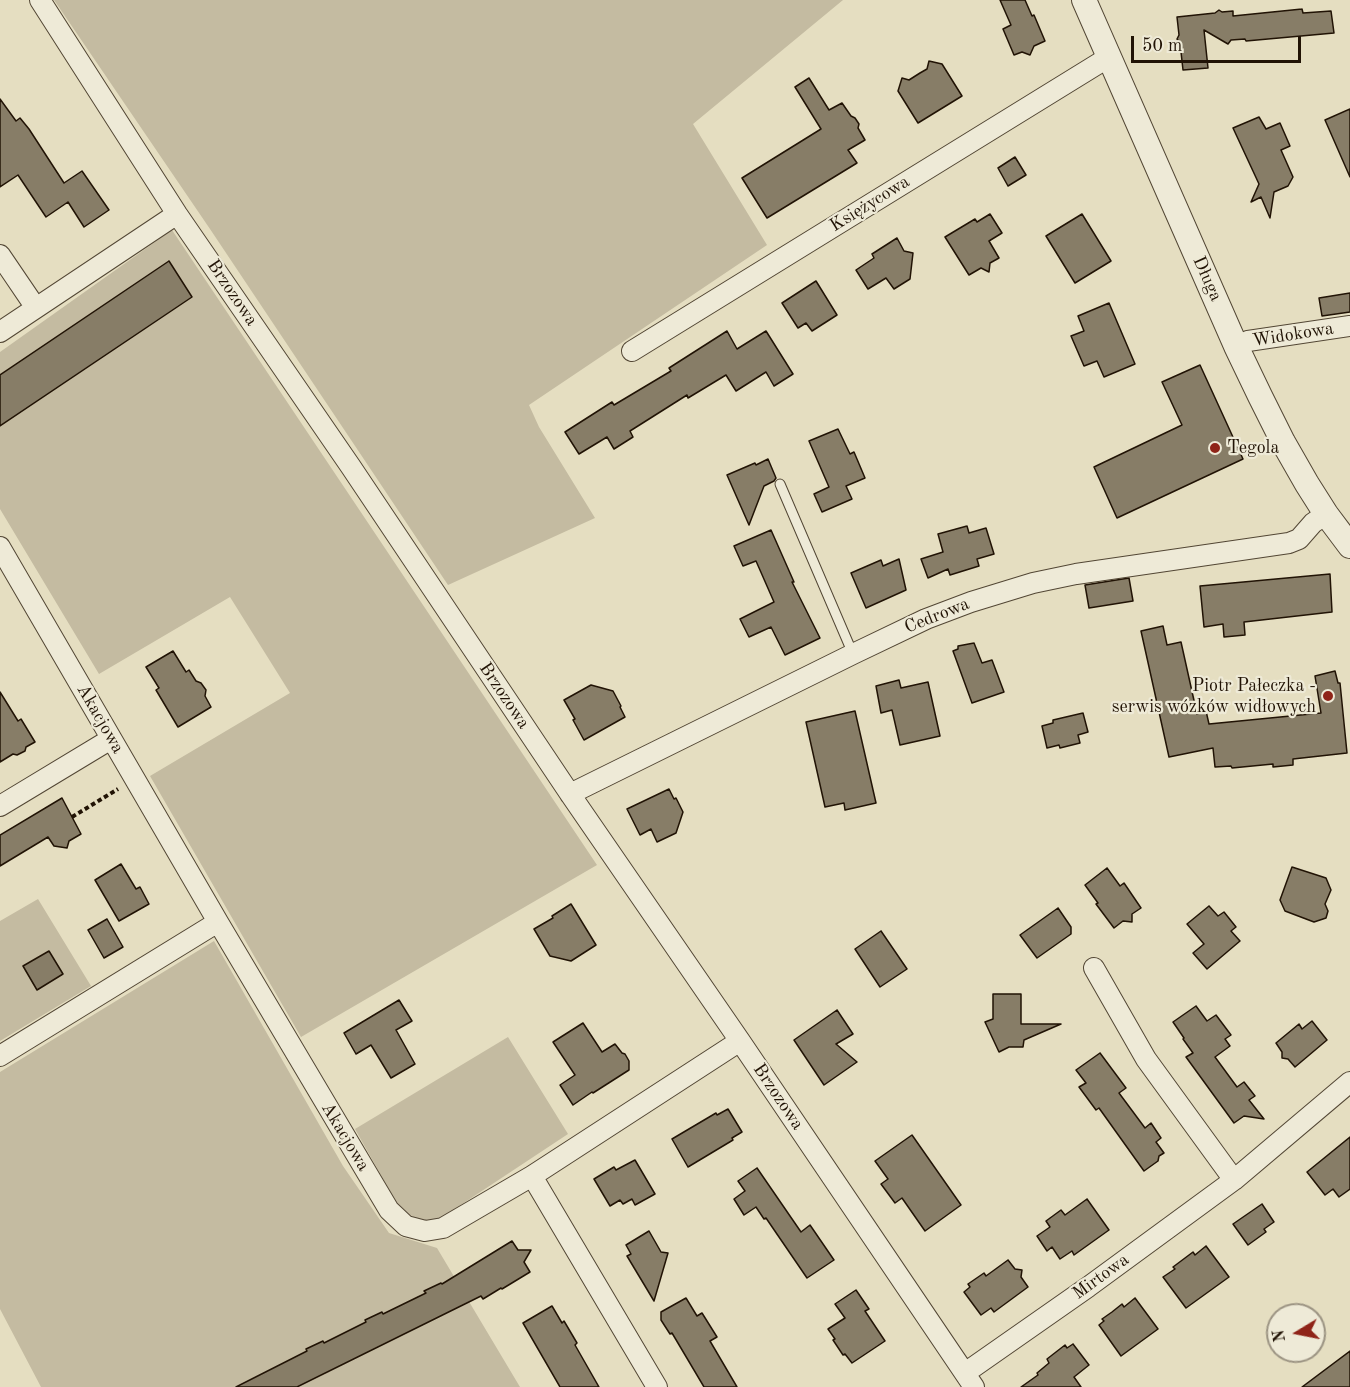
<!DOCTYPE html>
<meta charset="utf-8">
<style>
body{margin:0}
#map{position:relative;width:1350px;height:1387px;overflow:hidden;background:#e5dec1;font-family:"Old Standard TT",serif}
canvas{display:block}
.north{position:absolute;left:1266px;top:1303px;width:60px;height:60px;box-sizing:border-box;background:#eeead7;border:2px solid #9c9483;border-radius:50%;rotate:260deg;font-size:16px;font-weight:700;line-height:24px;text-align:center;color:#211305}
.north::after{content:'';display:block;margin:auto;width:21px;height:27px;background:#8f2418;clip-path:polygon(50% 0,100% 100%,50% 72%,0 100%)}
.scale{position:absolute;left:1131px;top:36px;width:170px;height:27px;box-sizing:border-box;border:3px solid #211305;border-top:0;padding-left:8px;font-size:18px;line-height:21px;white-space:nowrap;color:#211305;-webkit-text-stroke:4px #eeead7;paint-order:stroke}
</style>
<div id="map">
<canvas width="1350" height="1387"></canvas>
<div class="north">N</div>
<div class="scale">50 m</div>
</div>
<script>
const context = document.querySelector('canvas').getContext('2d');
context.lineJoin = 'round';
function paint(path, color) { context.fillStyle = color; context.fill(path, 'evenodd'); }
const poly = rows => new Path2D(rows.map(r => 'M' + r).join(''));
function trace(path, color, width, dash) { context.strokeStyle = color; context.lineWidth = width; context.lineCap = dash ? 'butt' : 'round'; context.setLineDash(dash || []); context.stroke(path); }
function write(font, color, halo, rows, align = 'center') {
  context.font = font + ' "Old Standard TT",serif'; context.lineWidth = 4.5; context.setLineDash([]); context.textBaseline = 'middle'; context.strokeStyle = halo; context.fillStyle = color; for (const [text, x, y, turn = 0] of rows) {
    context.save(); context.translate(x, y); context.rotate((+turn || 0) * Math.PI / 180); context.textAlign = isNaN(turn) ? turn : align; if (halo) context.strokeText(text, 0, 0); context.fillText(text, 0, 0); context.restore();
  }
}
const green = poly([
 [54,0,843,0,693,124,767,245,529,405,539,427,595,518,448,585,210,229],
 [172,230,597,865,301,1037,150,776,290,693,230,597,99,674,0,509,0,352],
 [38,899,91,986,0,1041,0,921],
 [214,941,343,1166,389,1233,437,1248,520,1387,41,1387,0,1309,0,1072],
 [508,1037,568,1134,438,1220,423,1222,410,1215,396,1202,355,1129]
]);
const building = poly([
 [1000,0,1025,0,1032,16,1034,15,1045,41,1034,46,1030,55,1022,52,1014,55,1003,29,1011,25,1000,0],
 [1302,9,1303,13,1331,11,1334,33,1246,41,1245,39,1231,40,1228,44,1204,30,1208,68,1183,70,1180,43,1177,39,1179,35,1177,17,1215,13,1219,10,1222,12,1233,11,1233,16,1302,9],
 [929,61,942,64,962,96,918,123,898,91,902,78,909,80,920,73,927,69,929,61],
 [809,78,829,110,842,103,851,116,855,118,859,124,858,128,865,140,848,150,857,163,767,218,742,178,821,129,795,87,809,78],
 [0,99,16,121,20,118,29,129,64,183,82,171,109,210,84,227,68,202,46,217,18,175,0,187,0,99],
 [1350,109,1350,177,1325,120,1350,109],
 [1259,117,1266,129,1280,123,1290,146,1281,150,1293,177,1288,186,1274,192,1270,218,1261,197,1251,202,1259,184,1233,128,1259,117],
 [1015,157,1026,175,1008,186,998,168,1015,157],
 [990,214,1002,233,989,241,999,258,990,263,989,272,981,268,969,275,945,237,975,219,977,222,990,214],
 [1082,214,1111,261,1075,283,1046,236,1082,214],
 [897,238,904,251,913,253,910,279,894,289,886,278,868,289,856,270,874,258,872,254,897,238],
 [169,261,192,297,0,426,0,375,169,261],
 [816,281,837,315,812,331,806,323,798,328,782,303,816,281],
 [1350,293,1350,312,1322,316,1319,298,1350,293],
 [1109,303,1135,364,1104,377,1097,361,1084,366,1071,336,1084,331,1078,316,1109,303],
 [727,331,737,349,766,331,793,374,774,386,766,372,736,391,726,375,688,398,687,395,630,431,633,437,614,449,607,437,579,454,565,432,612,402,614,405,671,371,669,368,727,331],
 [1200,365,1243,459,1117,518,1094,467,1182,425,1162,382,1200,365],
 [838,429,850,454,854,452,865,478,846,486,852,499,822,512,814,494,829,487,809,441,838,429],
 [768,459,776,478,774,481,764,486,749,525,727,475,755,463,756,465,768,459],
 [967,526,969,533,986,528,994,554,977,559,979,566,950,575,948,569,928,578,921,559,943,552,938,534,967,526],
 [771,530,794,582,792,582,820,638,785,655,771,627,749,637,740,619,774,602,756,561,743,566,734,546,771,530],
 [899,559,906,590,866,608,851,573,881,560,883,566,899,559],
 [1330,574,1332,612,1244,622,1245,635,1224,637,1223,624,1204,627,1200,586,1330,574],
 [1129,578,1133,601,1089,608,1085,585,1129,578],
 [1163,626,1167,645,1181,642,1197,714,1206,711,1209,724,1321,713,1315,676,1335,671,1338,683,1340,683,1347,753,1293,759,1293,765,1273,767,1273,764,1232,768,1231,766,1215,767,1213,748,1169,757,1141,631,1163,626],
 [974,643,982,663,992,660,1004,692,972,703,953,651,958,649,958,646,974,643],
 [173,651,186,672,189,670,196,681,201,683,206,690,205,696,211,707,178,727,156,690,159,688,146,667,173,651],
 [899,680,901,688,928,682,940,736,900,745,892,710,881,713,876,686,899,680],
 [591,685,613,691,621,706,620,707,625,717,584,740,573,720,575,719,564,700,591,685],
 [0,692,18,721,21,719,35,742,26,747,25,751,17,755,13,754,0,762,0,692],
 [855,711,876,803,845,810,844,803,825,807,806,722,855,711],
 [1083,713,1088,732,1078,735,1080,743,1060,748,1059,745,1047,748,1042,726,1053,723,1053,720,1083,713],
 [669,789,674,799,676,798,683,812,676,833,657,842,651,829,640,835,627,809,669,789],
 [62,798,81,834,69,841,67,848,54,846,48,837,0,866,0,835,62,798],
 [121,864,136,889,140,887,149,904,119,921,95,880,121,864],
 [1292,867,1326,878,1331,890,1325,904,1328,911,1326,918,1314,922,1285,911,1280,900,1292,867],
 [1107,868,1120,886,1124,883,1141,908,1132,914,1132,922,1123,921,1114,928,1096,904,1098,903,1085,885,1107,868],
 [571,904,596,945,571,961,550,956,534,929,553,918,552,916,571,904],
 [1209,906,1218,916,1224,912,1236,927,1231,931,1240,941,1207,969,1193,953,1204,944,1187,924,1209,906],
 [1058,908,1071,927,1071,934,1037,958,1020,935,1058,908],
 [107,919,123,947,104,958,88,930,107,919],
 [881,931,907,969,880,987,855,949,881,931],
 [49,951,63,974,37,990,23,966,49,951],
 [993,994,1021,994,1021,1024,1061,1024,1024,1040,1023,1047,1009,1047,999,1052,985,1022,993,1019,993,994],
 [399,1000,412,1021,396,1030,415,1064,391,1078,371,1045,356,1054,344,1033,399,1000],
 [1196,1006,1207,1021,1216,1015,1231,1035,1225,1039,1230,1046,1215,1057,1237,1087,1244,1082,1255,1096,1249,1100,1264,1119,1244,1116,1234,1123,1186,1057,1193,1053,1183,1039,1184,1038,1173,1022,1196,1006],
 [837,1010,853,1034,836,1044,857,1062,824,1085,794,1040,837,1010],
 [1312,1021,1327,1040,1295,1067,1288,1059,1282,1058,1282,1052,1276,1043,1299,1024,1302,1029,1312,1021],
 [583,1023,602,1052,615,1044,622,1053,625,1054,629,1061,629,1070,593,1093,592,1092,573,1105,560,1085,575,1075,553,1042,583,1023],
 [1100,1053,1126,1088,1119,1093,1145,1128,1151,1123,1161,1138,1156,1142,1164,1153,1159,1156,1158,1161,1144,1171,1099,1108,1096,1110,1079,1087,1086,1083,1076,1070,1100,1053],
 [728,1109,742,1132,732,1138,733,1140,688,1167,672,1139,716,1113,717,1115,728,1109],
 [912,1135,961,1205,925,1231,902,1198,895,1203,881,1184,888,1179,875,1161,912,1135],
 [1350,1137,1350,1189,1339,1197,1333,1189,1325,1195,1307,1172,1350,1137],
 [635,1160,655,1194,635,1205,632,1199,623,1204,620,1200,610,1206,594,1179,614,1167,616,1170,635,1160],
 [757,1168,801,1232,810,1225,834,1260,807,1278,766,1218,764,1219,756,1207,744,1215,734,1199,745,1191,738,1181,757,1168],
 [1087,1199,1109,1230,1074,1255,1072,1251,1060,1259,1052,1247,1047,1251,1037,1236,1050,1227,1046,1221,1061,1210,1065,1215,1087,1199],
 [1262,1204,1274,1222,1264,1229,1266,1232,1248,1245,1233,1224,1262,1204],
 [649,1231,661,1252,668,1253,654,1301,627,1256,631,1254,626,1245,649,1231],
 [512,1241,518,1250,531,1250,524,1262,530,1272,502,1289,501,1288,483,1299,481,1296,297,1387,236,1387,307,1351,306,1349,323,1341,324,1343,366,1322,365,1320,382,1312,383,1314,426,1293,424,1291,441,1283,442,1284,512,1241],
 [1206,1246,1229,1277,1186,1308,1163,1277,1175,1269,1173,1267,1193,1252,1195,1255,1206,1246],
 [1008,1260,1015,1269,1022,1270,1021,1277,1028,1287,994,1312,991,1308,981,1315,964,1292,970,1287,968,1284,984,1273,986,1276,1008,1260],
 [856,1290,869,1309,865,1311,885,1341,852,1363,845,1354,843,1355,833,1340,835,1339,828,1329,845,1318,835,1304,856,1290],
 [686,1298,697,1316,702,1313,717,1337,710,1341,737,1387,704,1387,672,1333,670,1334,661,1320,661,1312,686,1298],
 [1135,1298,1158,1329,1121,1356,1099,1325,1104,1321,1102,1319,1112,1312,1122,1304,1124,1307,1135,1298],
 [552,1306,562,1323,564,1321,577,1343,575,1345,599,1387,560,1387,523,1323,552,1306],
 [1073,1344,1089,1365,1074,1377,1081,1387,1021,1387,1038,1375,1037,1373,1049,1363,1047,1359,1065,1345,1067,1348,1073,1344],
 [1350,1351,1350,1387,1302,1387,1350,1351]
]);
const path = poly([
 [72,817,118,789]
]);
const service = poly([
 [780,484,853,654]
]);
const minor = poly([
 [40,0,177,214,351,467,570,794,740,1041,974,1387],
 [0,255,36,308],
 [0,332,177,214],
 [1236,346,1248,341,1350,326],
 [632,351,1109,57],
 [0,547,218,922,389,1210,406,1226,425,1231,443,1228,532,1176],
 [570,794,853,654,926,619,971,602,1033,583,1076,574,1289,543,1299,539,1313,523,1326,514],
 [0,806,111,739],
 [1094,968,1146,1059,1234,1180],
 [0,1056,218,922],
 [965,1373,1088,1287,1234,1180,1350,1082],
 [657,1387,532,1176,740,1041]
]);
const tertiary = poly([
 [1084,0,1236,346,1260,396,1283,442,1307,484,1326,514,1350,546]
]);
const markers = [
 [1215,448,6,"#8f2418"],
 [1328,696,6,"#8f2418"]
];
const streetNames = [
 ["Księżycowa",870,204,-32],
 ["Długa",1207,279,66],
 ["Brzozowa",232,293,56],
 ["Widokowa",1293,335,-9],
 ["Cedrowa",937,616,-22],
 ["Brzozowa",504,696,56],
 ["Akacjowa",100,719,60],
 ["Brzozowa",778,1097,56],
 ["Akacjowa",345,1137,59],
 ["Mirtowa",1101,1277,-36]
];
const poiNames = [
 ["Tegola",1227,448],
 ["Piotr Pałeczka -",1316,686,"right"],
 ["serwis wózków widłowych",1316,707,"right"]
];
paint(green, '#c4bba1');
paint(building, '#877d67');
trace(building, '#211305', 1.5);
trace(service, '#524634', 11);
trace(minor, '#524634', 22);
trace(tertiary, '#524634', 26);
trace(path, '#211305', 4, [4.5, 3]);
trace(service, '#eeead7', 9);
trace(minor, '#eeead7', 20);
trace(tertiary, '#eeead7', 24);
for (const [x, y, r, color] of markers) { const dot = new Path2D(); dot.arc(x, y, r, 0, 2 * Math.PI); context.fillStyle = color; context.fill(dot); trace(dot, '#eeead7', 2); }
write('18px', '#211305', '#eeead7', streetNames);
write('18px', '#211305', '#eeead7', poiNames, 'left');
</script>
